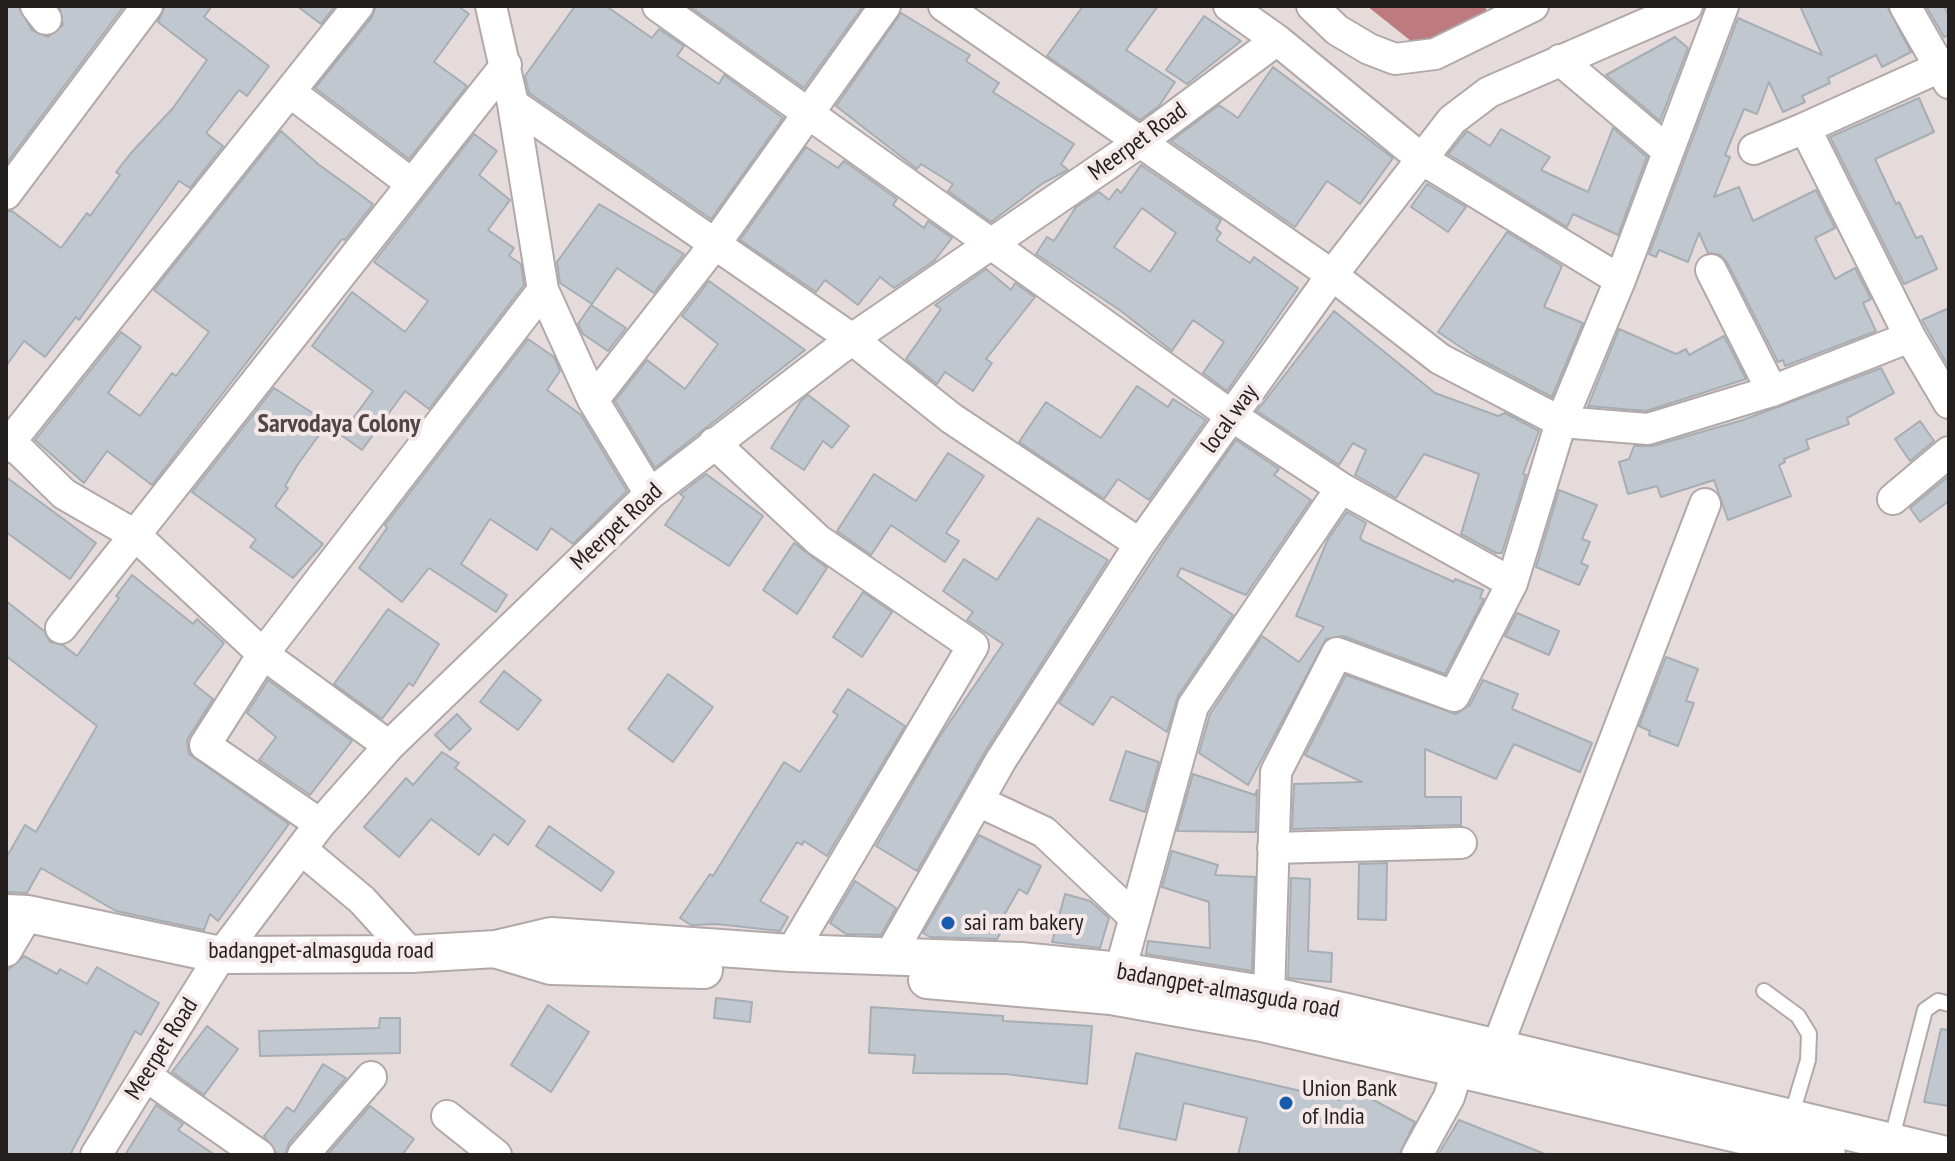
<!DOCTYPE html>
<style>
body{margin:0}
#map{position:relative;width:1955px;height:1161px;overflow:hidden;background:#e6dbdb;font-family:"PT Sans Narrow",sans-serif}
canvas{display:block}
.frame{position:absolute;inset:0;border:8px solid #231f1f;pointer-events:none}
</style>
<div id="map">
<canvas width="1955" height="1161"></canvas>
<div class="frame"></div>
</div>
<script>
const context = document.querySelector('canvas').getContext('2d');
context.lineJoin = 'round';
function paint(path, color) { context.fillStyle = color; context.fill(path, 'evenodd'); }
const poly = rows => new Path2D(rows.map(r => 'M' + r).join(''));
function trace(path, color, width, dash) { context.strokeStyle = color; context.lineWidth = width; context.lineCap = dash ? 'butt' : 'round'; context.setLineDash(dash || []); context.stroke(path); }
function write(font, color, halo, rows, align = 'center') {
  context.font = font + ' "PT Sans Narrow",sans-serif'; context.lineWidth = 8; context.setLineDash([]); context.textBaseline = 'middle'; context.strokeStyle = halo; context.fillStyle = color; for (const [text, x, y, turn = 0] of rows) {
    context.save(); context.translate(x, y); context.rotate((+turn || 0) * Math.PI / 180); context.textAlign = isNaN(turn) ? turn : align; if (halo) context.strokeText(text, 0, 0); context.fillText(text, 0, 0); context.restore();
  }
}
const water = poly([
 [1367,6,1486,6,1486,20,1480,28,1416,45]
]);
const building = poly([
 [6,6,18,6,32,30,48,37,63,25,59,6,124,6,6,164,6,6],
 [165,6,212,6,204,17,269,66,247,96,239,90,206,133,223,146,190,188,179,181,79,320,76,317,45,357,24,341,6,366,6,212,12,211,61,248,87,213,90,216,120,175,116,172,131,153,173,108,207,60,158,22,165,6],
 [297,6,335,6,321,24,297,6],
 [376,6,458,6,469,14,434,62,467,86,409,159,315,88,372,17,376,6],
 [575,6,606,6,652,38,659,29,684,46,677,56,719,84,724,75,783,118,711,219,529,93,525,76,575,6],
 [689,6,863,6,804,88,689,6],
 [1083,6,1158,6,1126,50,1175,82,1159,106,1140,120,1047,56,1083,6],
 [1800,6,1887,6,1911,52,1882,67,1876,55,1828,78,1830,83,1802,96,1805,102,1783,112,1769,82,1757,114,1744,109,1725,155,1730,157,1714,197,1739,187,1753,221,1816,190,1835,228,1815,238,1835,279,1855,268,1871,299,1863,303,1876,331,1785,366,1783,360,1778,362,1727,262,1720,255,1708,253,1699,233,1688,262,1659,250,1656,257,1649,254,1738,18,1822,55,1800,6],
 [1926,6,1944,6,1949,17,1949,35,1944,37,1926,6],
 [901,13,970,55,966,61,999,83,993,92,1074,144,1061,164,1068,170,1043,183,991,222,948,191,953,184,921,164,917,169,836,106,901,13],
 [1204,16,1241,41,1187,84,1166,70,1204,16],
 [1675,37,1688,48,1660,121,1606,75,1675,37],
 [1273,67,1393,158,1360,204,1327,181,1295,227,1171,141,1219,105,1238,118,1273,67],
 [1919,98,1934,132,1875,159,1896,204,1899,202,1916,238,1922,236,1937,269,1904,284,1830,137,1919,98],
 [1613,128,1647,157,1618,235,1573,214,1567,227,1448,154,1467,131,1490,146,1501,129,1550,157,1541,170,1588,192,1613,128],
 [281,131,318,164,373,204,345,240,342,239,152,485,107,451,84,483,35,440,121,332,141,347,108,393,140,416,172,373,176,376,209,332,154,290,281,131],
 [474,134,497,151,479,175,510,200,488,230,514,248,509,256,521,264,524,285,429,409,405,391,362,450,341,435,373,391,312,346,352,292,405,332,428,301,374,262,474,134],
 [806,147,838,168,844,161,897,199,893,205,924,228,928,221,952,238,934,261,894,288,880,277,858,305,825,280,816,292,740,240,806,147],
 [1141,165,1221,220,1216,229,1221,233,1216,240,1250,263,1254,257,1298,288,1227,391,1203,373,1224,342,1193,320,1172,351,1121,311,1036,254,1047,237,1054,241,1076,207,1099,192,1109,200,1117,189,1121,193,1141,165],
 [1142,208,1176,233,1150,272,1114,247,1142,208],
 [1427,184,1466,207,1448,232,1411,207,1427,184],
 [599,204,684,254,654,293,617,268,592,304,560,283,557,262,599,204],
 [1507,232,1562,266,1544,307,1583,323,1552,397,1474,356,1438,332,1507,232],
 [986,269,1011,290,1015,283,1035,297,986,359,992,363,973,391,945,372,937,384,906,359,941,309,935,305,986,269],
 [709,281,805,350,655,468,615,401,647,360,685,389,718,344,682,316,709,281],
 [591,305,626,328,608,351,583,334,578,324,591,305],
 [1949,308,1949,363,1947,364,1922,320,1949,308],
 [1334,311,1435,393,1498,416,1505,413,1539,431,1523,474,1526,475,1502,553,1496,553,1461,534,1479,474,1424,454,1396,498,1355,475,1366,450,1353,443,1339,465,1257,411,1334,311],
 [1619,329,1676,354,1686,349,1689,355,1724,336,1746,379,1646,411,1588,406,1619,329],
 [528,339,554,357,560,371,547,390,581,415,627,491,573,544,551,528,537,550,490,519,461,564,507,595,496,612,429,568,402,602,359,568,387,528,385,525,528,339],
 [1881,368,1894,393,1847,418,1849,424,1806,440,1809,449,1784,459,1785,462,1779,465,1791,496,1728,520,1714,480,1661,497,1657,486,1628,494,1619,462,1629,459,1634,446,1653,446,1743,420,1881,368],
 [1137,386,1168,407,1173,399,1206,420,1149,500,1118,479,1104,499,1019,442,1046,402,1101,438,1137,386],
 [274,388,328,423,298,464,285,486,288,488,275,506,323,544,293,578,250,547,256,539,192,492,274,388],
 [808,395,849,426,832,448,823,441,804,470,771,448,801,401,808,395],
 [1920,421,1934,441,1910,461,1895,439,1920,421],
 [1236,440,1279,469,1274,475,1311,500,1246,595,1181,568,1177,576,1233,615,1178,696,1167,732,1112,696,1093,725,1059,703,1164,542,1236,440],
 [948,453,984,476,946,533,959,541,945,562,891,525,871,555,837,531,874,474,916,501,948,453],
 [706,474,763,516,729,566,665,525,684,497,680,494,706,474],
 [1949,476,1949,501,1920,522,1910,508,1949,476],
 [6,477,96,543,70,579,6,532,6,477],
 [1559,490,1597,505,1582,539,1590,542,1581,563,1588,566,1579,585,1536,567,1559,490],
 [1347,512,1366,523,1360,538,1363,541,1454,582,1455,579,1483,590,1480,598,1484,599,1445,674,1343,636,1326,639,1248,785,1199,753,1210,714,1262,636,1299,662,1324,627,1296,616,1328,539,1347,512],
 [1038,518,1108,560,986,750,917,871,876,846,940,736,1003,644,967,620,973,612,943,591,964,559,997,580,1038,518],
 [794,543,827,568,797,614,763,590,794,543],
 [132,575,193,624,197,619,224,643,194,684,213,699,187,740,189,754,289,824,218,921,210,914,204,930,116,911,41,868,27,893,6,892,6,858,25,825,36,832,97,726,6,656,6,601,44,631,50,642,63,645,77,656,119,598,116,596,132,575],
 [863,592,892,612,862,657,833,637,863,592],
 [388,609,439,644,413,686,409,683,382,719,334,684,388,609],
 [1517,613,1559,631,1549,655,1505,636,1517,613],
 [1666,657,1698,669,1686,701,1694,703,1678,746,1649,735,1650,731,1639,726,1666,657],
 [504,671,541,700,518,730,480,702,504,671],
 [668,674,713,707,673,762,628,729,668,674],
 [1346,675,1456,714,1470,705,1483,680,1518,694,1512,709,1592,743,1580,772,1514,744,1496,779,1425,749,1425,797,1461,797,1461,825,1292,829,1294,784,1362,782,1305,755,1346,675],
 [268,680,352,741,310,795,259,760,276,737,247,713,268,680],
 [848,689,905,726,827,856,804,841,802,845,797,842,760,901,788,917,780,931,717,924,691,925,680,918,710,874,713,876,784,762,800,772,838,715,833,712,848,689],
 [457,714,471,729,450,750,435,735,457,714],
 [1126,751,1159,762,1145,812,1110,800,1126,751],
 [442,752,459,763,455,768,525,821,508,845,494,834,479,855,431,819,399,857,364,827,406,778,413,785,442,752],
 [1193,774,1255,795,1257,790,1256,832,1177,831,1193,774],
 [549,826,614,872,601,891,536,846,549,826],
 [979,835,1041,866,1027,894,1019,889,999,924,1004,927,997,939,930,937,923,933,979,835],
 [1172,851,1218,865,1215,875,1255,877,1252,971,1146,954,1148,941,1210,948,1209,902,1162,887,1172,851],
 [1387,863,1386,920,1358,919,1359,864,1387,863],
 [1291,878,1310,879,1308,951,1332,953,1331,982,1288,978,1291,878],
 [855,881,896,908,881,935,846,934,830,923,855,881],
 [1065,894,1090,901,1109,918,1100,948,1052,942,1065,894],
 [24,956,57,974,60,969,87,984,97,967,159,1003,141,1035,135,1031,70,1155,6,1155,6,972,24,956],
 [716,998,752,1002,750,1022,714,1018,716,998],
 [548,1005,589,1032,551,1092,511,1065,548,1005],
 [871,1007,1003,1016,1003,1021,1092,1026,1087,1084,1006,1074,913,1073,915,1055,869,1053,871,1007],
 [380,1018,400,1018,400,1053,260,1056,259,1031,379,1028,380,1018],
 [207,1026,238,1049,204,1095,172,1072,207,1026],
 [1941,1029,1949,1030,1949,1106,1924,1102,1941,1029],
 [1136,1053,1340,1100,1347,1086,1415,1122,1399,1155,1238,1155,1247,1118,1184,1103,1176,1140,1119,1128,1136,1053],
 [323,1064,346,1078,289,1143,285,1155,278,1155,264,1136,287,1107,294,1112,323,1064],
 [156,1105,183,1124,178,1130,215,1155,125,1155,156,1105],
 [370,1106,414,1139,402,1155,327,1155,370,1106],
 [1459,1120,1545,1154,1545,1155,1438,1155,1459,1120]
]);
const service = poly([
 [1764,991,1798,1016,1809,1034,1808,1060,1791,1117],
 [1891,1141,1925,1010,1938,1001,1949,1004]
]);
const minor = poly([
 [36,6,46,19],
 [491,6,513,104,543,290],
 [658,6,1232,416,1341,488,1512,583],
 [944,6,1332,275,1440,359,1561,422,1648,429,1772,391,1910,337],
 [1229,6,1277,40,1423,160,1620,280],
 [1312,6,1337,30,1369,49,1395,59,1435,54,1533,6],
 [1905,6,1949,83],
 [1560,60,1668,151],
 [1949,63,1805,128,1910,337,1949,403],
 [290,92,412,184],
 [513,104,852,339,951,418,1140,544],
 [1754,149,1805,128],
 [6,194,147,6],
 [1711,270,1772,391],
 [593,400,715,244,885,6],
 [6,437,64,494,135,535,61,628],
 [714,443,818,540,973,646,791,953],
 [6,447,358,6],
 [1893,499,1949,452],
 [389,746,263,654,135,535,506,65],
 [978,801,1044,832,1134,917],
 [320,824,205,745,263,654,543,290,593,400,650,494],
 [1273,848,1461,843],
 [301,849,362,900,411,954],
 [6,951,28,914],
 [890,955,1001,760,1140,544,1332,275,1452,120,1489,92,1687,6],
 [1120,971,1193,706,1341,488],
 [1269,995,1276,772,1337,653,1454,696,1512,583,1561,422,1620,280,1723,6],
 [1496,1050,1705,504],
 [146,1076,259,1155],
 [447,1116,496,1155],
 [96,1155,221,955,320,824,389,746,650,494,852,339,1140,142,1277,40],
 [303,1155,371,1077],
 [1417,1155,1449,1097,1458,1068]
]);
const tertiary = poly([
 [6,913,28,914,221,955,411,954,496,949,551,936,791,953,1021,961,1120,971,1269,995,1347,1012,1946,1155],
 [498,950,551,966,704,970],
 [927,980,1111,996,1262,1023,1827,1155]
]);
const markers = [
 [948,923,8,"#175cac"],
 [1286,1103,8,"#175cac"]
];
const streetNames = [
 ["Meerpet Road",1138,142,-36],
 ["local way",1230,419,-54],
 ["Meerpet Road",617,527,-43],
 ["badangpet-almasguda road",321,951],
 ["badangpet-almasguda road",1228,991,10],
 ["Meerpet Road",162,1049,-58]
];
const poiNames = [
 ["sai ram bakery",964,923],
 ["Union Bank",1302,1089],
 ["of India",1302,1117]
];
const neighbourhoodNames = [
 ["Sarvodaya Colony",339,425]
];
paint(water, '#bd7b7f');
paint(building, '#c1c7ce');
trace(building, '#a7adb4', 2);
trace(service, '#b2a8a8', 18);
trace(minor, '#b2a8a8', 34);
trace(tertiary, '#b2a8a8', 40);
trace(service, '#fff', 14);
trace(minor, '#fff', 30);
trace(tertiary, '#fff', 36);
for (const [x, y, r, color] of markers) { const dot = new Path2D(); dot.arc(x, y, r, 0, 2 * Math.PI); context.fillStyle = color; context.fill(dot); trace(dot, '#f4e8e8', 3); }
write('24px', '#231f1f', '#f4e8e8', streetNames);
write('24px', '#231f1f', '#f4e8e8', poiNames, 'left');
write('bold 26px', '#4f4646', '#f4e8e8', neighbourhoodNames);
</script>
